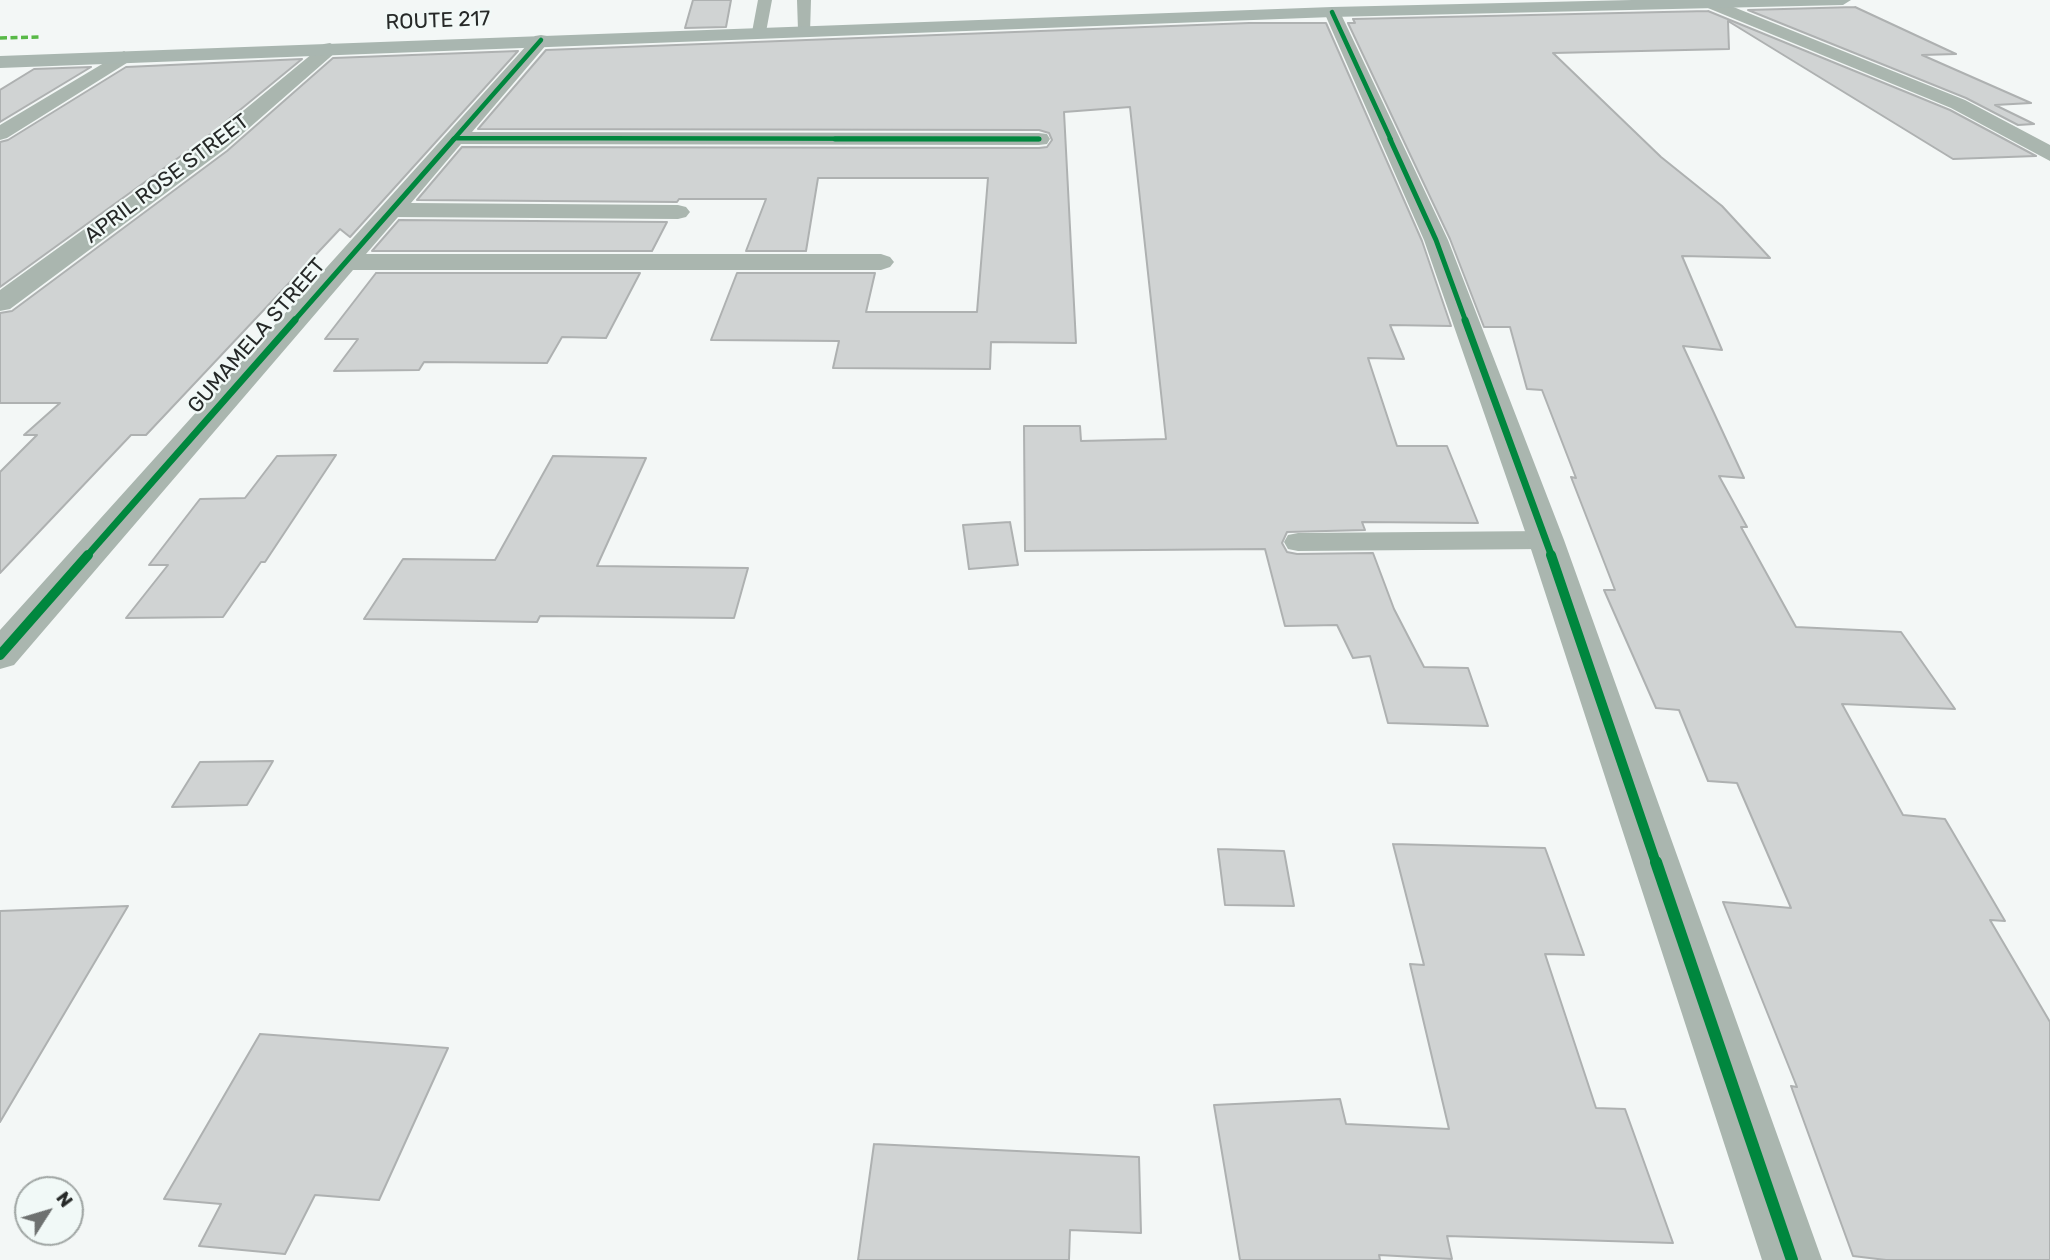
<!DOCTYPE html>
<style>
body{margin:0}
#map{position:relative;width:2050px;height:1260px;overflow:hidden;background:#f3f7f6;font-family:Rubik,sans-serif}
canvas{display:block}
.north{position:absolute;left:14px;top:1176px;width:70px;height:70px;box-sizing:border-box;background:#f1f9f7;border:2px solid #a0a6a4;border-radius:50%;rotate:53deg;font-size:19px;font-weight:700;line-height:28px;text-align:center;color:#262928}
.north::after{content:'';display:block;margin:auto;width:24px;height:32px;background:#6e7170;clip-path:polygon(50% 0,100% 100%,50% 72%,0 100%)}
</style>
<div id="map">
<canvas width="2050" height="1260"></canvas>
<div class="north">N</div>
</div>
<script>
const context = document.querySelector('canvas').getContext('2d');
context.lineJoin = 'round';
function paint(path, color) { context.fillStyle = color; context.fill(path, 'evenodd'); }
const poly = rows => new Path2D(rows.map(r => 'M' + r).join(''));
function trace(path, color, width, dash) { context.strokeStyle = color; context.lineWidth = width; context.lineCap = dash ? 'butt' : 'round'; context.setLineDash(dash || []); context.stroke(path); }
function write(font, color, halo, rows, align = 'center') {
  context.font = font + ' Rubik,sans-serif'; context.lineWidth = 5; context.setLineDash([]); context.textBaseline = 'middle'; context.strokeStyle = halo; context.fillStyle = color; for (const [text, x, y, turn = 0] of rows) {
    context.save(); context.translate(x, y); context.rotate((+turn || 0) * Math.PI / 180); context.textAlign = isNaN(turn) ? turn : align; if (halo) context.strokeText(text, 0, 0); context.fillText(text, 0, 0); context.restore();
  }
}
const building = poly([
 [693,0,731,0,726,27,685,28,693,0],
 [1855,7,1956,54,1922,55,2031,103,1995,105,2034,124,2018,125,1966,98,1748,10,1855,7],
 [1708,11,1950,110,2036,156,1953,159,1728,21,1729,49,1553,53,1661,157,1722,206,1770,258,1682,256,1722,350,1683,346,1744,478,1719,476,1747,527,1741,527,1796,627,1901,632,1955,709,1842,704,1903,815,1945,819,2005,921,1990,920,2050,1022,2050,1260,1886,1260,1853,1256,1791,1086,1797,1087,1723,902,1791,908,1737,783,1708,781,1679,710,1656,708,1604,590,1615,590,1571,477,1576,478,1542,390,1527,389,1510,327,1484,327,1450,239,1348,23,1355,23,1353,19,1708,11],
 [1249,23,1326,23,1422,241,1451,326,1390,325,1404,359,1368,358,1397,446,1447,446,1478,523,1362,522,1365,530,1287,532,1282,543,1287,552,1297,554,1373,553,1394,609,1424,667,1468,668,1488,726,1388,723,1370,656,1353,658,1337,625,1285,626,1265,549,1025,551,1024,426,1080,426,1081,441,1166,439,1130,107,1064,112,1076,343,991,342,990,369,833,368,839,341,711,340,737,273,875,273,866,312,977,312,988,178,818,178,806,251,746,251,766,199,679,199,677,202,417,200,462,147,1039,148,1047,147,1052,140,1049,133,1039,130,478,129,546,50,1249,23],
 [518,51,350,237,340,229,146,435,131,435,0,573,0,472,37,435,24,435,60,403,0,403,0,313,12,311,227,151,333,58,518,51],
 [302,59,207,137,0,287,0,142,8,140,126,67,302,59],
 [91,67,0,122,0,90,34,69,91,67],
 [399,220,667,222,652,251,372,251,399,220],
 [376,273,640,273,606,338,562,337,547,363,424,362,419,370,334,371,358,339,325,339,376,273],
 [336,455,265,562,261,562,223,617,126,618,168,565,149,565,200,499,245,498,277,456,336,455],
 [553,456,646,458,597,566,748,568,734,618,540,616,537,622,364,619,403,559,495,560,553,456],
 [1010,522,1018,565,969,569,963,525,1010,522],
 [273,761,247,805,172,807,200,762,273,761],
 [1393,844,1545,848,1584,955,1545,954,1596,1108,1625,1109,1673,1243,1447,1236,1452,1259,1379,1255,1380,1260,1240,1260,1214,1105,1340,1099,1346,1124,1449,1129,1410,964,1424,965,1393,844],
 [1218,849,1284,851,1294,906,1225,905,1218,849],
 [128,906,0,1122,0,911,128,906],
 [260,1034,448,1048,379,1200,315,1195,285,1254,199,1246,221,1204,164,1199,260,1034],
 [874,1144,1139,1157,1141,1233,1070,1230,1069,1260,858,1260,874,1144]
]);
const lane = poly([
 [758,0,772,0,766,32,759,36,752,32,758,0],
 [797,0,811,0,810,33,805,34,798,30,797,0],
 [1546,531,1556,533,1560,540,1556,547,1546,549,1298,551,1288,549,1284,542,1288,535,1298,533,1546,531]
]);
const street = poly([
 [1703,0,1716,0,1965,100,2050,145,2050,161,1951,108,1703,6,1701,3,1703,0],
 [1332,7,1340,12,1448,240,1564,540,1822,1260,1762,1260,1528,540,1424,240,1324,12,1332,7],
 [541,35,547,36,550,40,547,44,472,132,1039,133,1047,134,1050,139,1047,144,1039,145,461,144,411,203,678,205,686,207,690,212,686,217,678,219,398,217,366,254,881,254,890,257,894,262,890,267,881,270,353,270,14,665,0,669,0,630,535,36,541,35],
 [330,43,339,48,336,52,225,149,10,309,0,311,0,290,209,139,324,44,330,43],
 [124,51,133,57,130,61,7,138,0,140,0,125,124,51]
]);
const primary = poly([
 [1632,0,1851,0,1843,5,1332,17,0,68,0,56,1332,7,1632,0]
]);
const quiet = poly([
 [0,38,41,37]
]);
const cyclewayFar4 = poly([
 [1332,12,1391,140],
 [455,138,1039,139],
 [453,140,541,40]
]);
const cyclewayFar3 = poly([
 [835,139,1039,139],
 [1390,139,1436,240,1466,322],
 [293,322,454,139]
]);
const cyclewayFar2 = poly([
 [1465,320,1552,557],
 [86,557,295,320]
]);
const cyclewayFar1 = poly([
 [1551,555,1656,863],
 [0,655,88,555]
]);
const cycleway = poly([
 [1656,862,1792,1260]
]);
const farStreetnames = [
 ["ROUTE 217",438,21,-2],
 ["APRIL ROSE STREET",167,179,-37],
 ["GUMAMELA STREET",257,336,-49]
];
paint(building, '#d0d3d3');
trace(building, '#aeb1b1', 2);
paint(lane, '#aab6af');
paint(street, '#aab6af');
paint(primary, '#a9b6b0');
trace(quiet, '#58b947', 3.5, [7, 3.5]);
trace(cyclewayFar4, '#00873e', 4.5);
trace(cyclewayFar3, '#00873e', 5);
trace(cyclewayFar2, '#00873e', 7);
trace(cyclewayFar1, '#00873e', 10);
trace(cycleway, '#00873e', 12);
write('21px', '#262928', '#f1f9f7', farStreetnames);
</script>
